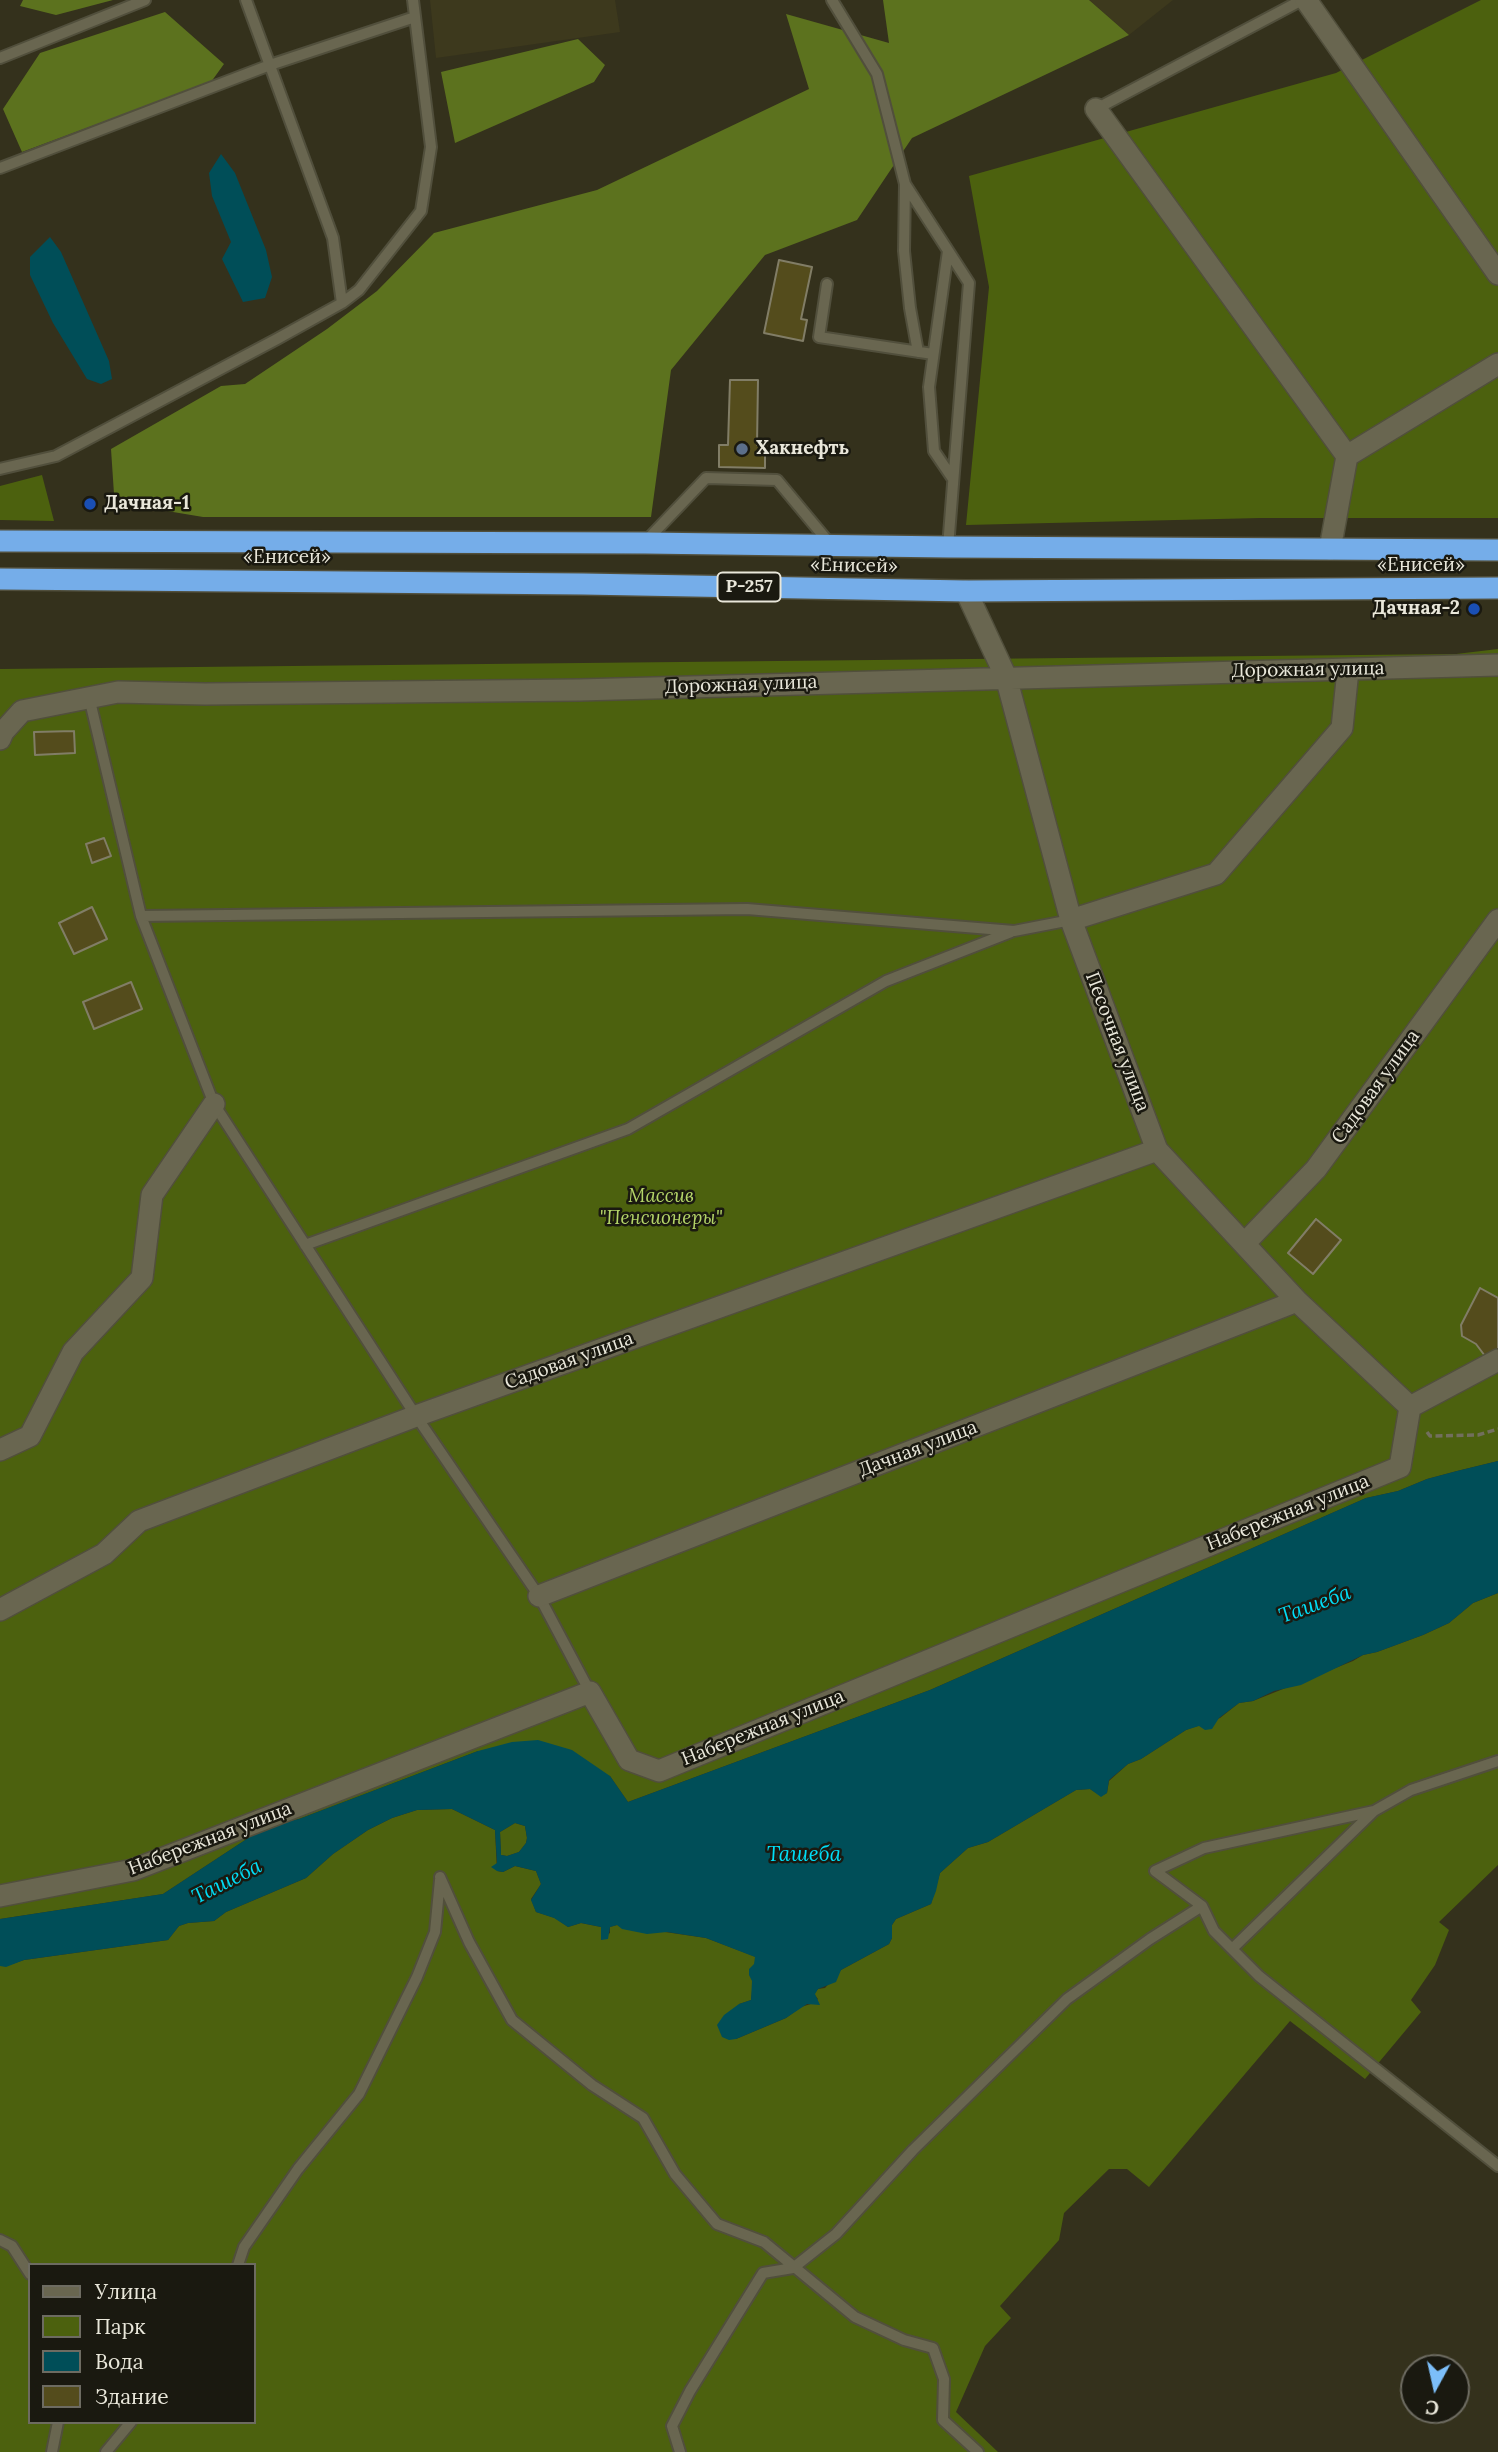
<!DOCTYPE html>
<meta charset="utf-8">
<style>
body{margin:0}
#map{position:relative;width:1498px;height:2452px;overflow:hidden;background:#34311c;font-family:Lora,serif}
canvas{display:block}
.legend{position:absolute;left:28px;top:2263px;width:228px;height:161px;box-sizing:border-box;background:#1a1910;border:2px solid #6d6b61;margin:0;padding:9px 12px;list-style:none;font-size:21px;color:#e9e7da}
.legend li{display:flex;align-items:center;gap:14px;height:35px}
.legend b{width:35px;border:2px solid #6d6b61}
.north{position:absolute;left:1400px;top:2354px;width:70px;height:70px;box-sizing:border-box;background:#1a1910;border:2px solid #6d6b61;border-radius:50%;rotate:188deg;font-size:19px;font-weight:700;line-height:28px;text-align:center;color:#e9e7da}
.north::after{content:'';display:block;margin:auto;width:24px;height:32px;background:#7cbef9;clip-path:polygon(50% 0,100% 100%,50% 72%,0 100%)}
</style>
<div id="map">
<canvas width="1498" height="2452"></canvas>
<ul class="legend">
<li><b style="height:9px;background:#696650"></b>Улица</li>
<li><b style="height:19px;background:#4c610e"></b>Парк</li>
<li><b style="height:19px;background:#004e58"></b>Вода</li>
<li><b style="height:19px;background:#544c1c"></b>Здание</li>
</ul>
<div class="north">С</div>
</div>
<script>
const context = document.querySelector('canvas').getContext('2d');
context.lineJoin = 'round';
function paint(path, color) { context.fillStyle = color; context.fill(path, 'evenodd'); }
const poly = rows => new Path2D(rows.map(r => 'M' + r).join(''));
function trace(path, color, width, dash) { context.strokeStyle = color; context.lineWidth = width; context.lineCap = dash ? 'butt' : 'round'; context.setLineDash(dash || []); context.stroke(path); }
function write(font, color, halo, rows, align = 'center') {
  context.font = font + ' Lora,serif'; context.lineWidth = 5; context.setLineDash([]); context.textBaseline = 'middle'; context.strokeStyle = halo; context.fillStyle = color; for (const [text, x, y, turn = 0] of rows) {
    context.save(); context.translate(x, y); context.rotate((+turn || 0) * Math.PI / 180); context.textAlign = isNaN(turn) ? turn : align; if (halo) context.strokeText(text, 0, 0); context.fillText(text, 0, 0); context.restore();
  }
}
const built = poly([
 [430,0,615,0,620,32,436,58],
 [1089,0,1173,0,1129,35]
]);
const green = poly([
 [1481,0,1498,0,1498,518,1260,518,966,525,989,287,969,176,1336,73],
 [42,475,54,521,0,520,0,486],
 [1498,649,1498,1461,1457,1471,1427,1479,1398,1491,1366,1498,930,1690,628,1802,610,1776,478,1751,299,1819,265,1827,163,1894,0,1919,0,669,1456,654],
 [1498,1593,1498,1865,1439,1922,1449,1930,1435,1965,1411,2000,1421,2012,1365,2079,1290,2021,1149,2187,1127,2169,1109,2169,1064,2213,1059,2240,1000,2306,1011,2318,985,2346,956,2412,998,2452,0,2452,0,1966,6,1966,24,1960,168,1940,179,1926,188,1923,214,1921,226,1912,306,1878,333,1854,368,1830,392,1818,417,1810,452,1809,495,1830,497,1871,503,1872,515,1866,536,1871,541,1884,531,1899,536,1912,555,1918,568,1927,581,1923,601,1927,601,1939,610,1933,610,1927,617,1925,706,1938,756,1957,751,2000,739,2004,736,2039,786,2018,801,2007,814,2003,818,1999,814,1994,818,1989,825,1988,841,1970,889,1944,892,1938,892,1925,896,1919,931,1904,940,1873,968,1848,988,1842,1076,1790,1090,1789,1101,1796,1107,1793,1109,1781,1128,1764,1141,1759,1186,1730,1220,1718,1239,1703,1253,1701,1353,1661,1363,1655,1377,1652,1423,1635,1449,1623,1473,1603],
 [30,2265,254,2265,254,2422,30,2422],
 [515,1823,525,1826,527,1838,526,1843,519,1852,507,1856,501,1855,500,1832]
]);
const forest = poly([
 [23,0,113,0,56,15,20,6],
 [883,0,1089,0,1129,35,912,138,857,220,765,255,671,370,651,517,203,517,149,508,114,494,111,449,221,386,245,384,327,329,377,291,434,233,597,190,809,89,786,14,889,43],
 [165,12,224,64,211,82,22,152,3,109,40,53],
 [578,39,605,65,594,82,455,143,441,72]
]);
const water = poly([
 [221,154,235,173,266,250,272,277,265,298,243,302,222,259,231,242,212,196,209,173],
 [50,237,61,252,109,361,112,379,101,384,87,379,53,323,30,275,30,257],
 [1498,1461,1498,1593,1473,1603,1449,1623,1423,1635,1377,1652,1363,1655,1301,1685,1274,1691,1253,1701,1239,1703,1219,1718,1212,1729,1205,1730,1199,1726,1186,1730,1141,1759,1128,1764,1109,1780,1107,1793,1101,1797,1090,1789,1076,1790,988,1842,968,1848,940,1873,936,1891,931,1904,896,1919,892,1925,892,1938,889,1944,841,1970,836,1982,818,1989,815,1994,820,2005,807,2004,786,2018,736,2039,729,2040,722,2037,717,2025,724,2015,739,2004,751,2000,752,1981,749,1975,749,1969,754,1964,755,1957,706,1938,667,1932,647,1934,622,1929,617,1925,610,1927,608,1939,601,1940,601,1927,581,1923,568,1927,554,1918,536,1912,531,1900,541,1884,536,1871,515,1866,503,1872,497,1871,491,1867,497,1863,495,1830,452,1809,417,1810,392,1818,368,1830,333,1854,306,1878,226,1912,214,1921,188,1923,179,1926,168,1940,24,1960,6,1967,0,1966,0,1919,163,1894,265,1827,299,1819,478,1751,512,1742,538,1740,572,1750,610,1776,628,1802,930,1690,1366,1498,1398,1491,1427,1479,1457,1471],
 [515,1823,525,1826,527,1838,526,1843,519,1852,507,1856,501,1855,500,1832]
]);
const building = poly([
 [779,260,812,267,801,319,807,320,803,341,764,333,779,260],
 [730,380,758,380,757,445,765,445,765,468,719,467,719,445,728,445,730,380],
 [74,731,75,753,35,755,34,732,74,731],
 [104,838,111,856,92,863,86,844,104,838],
 [92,907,107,939,74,954,59,923,92,907],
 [131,982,142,1009,94,1029,83,1002,131,982],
 [1316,1219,1341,1240,1313,1274,1288,1253,1316,1219],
 [1480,1288,1498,1298,1498,1351,1485,1356,1476,1344,1462,1336,1461,1325,1480,1288]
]);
const path = poly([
 [1427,1432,1430,1436,1478,1435,1498,1429]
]);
const lane = poly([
 [246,0,333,238,342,303],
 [832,0,877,74,905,184,969,283,948,547],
 [0,58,145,0],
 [1096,109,1302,0],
 [0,168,270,65,415,17],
 [905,185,904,251,910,308,918,352],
 [948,251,929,387,934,451,953,479],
 [827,284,819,337,933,354],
 [0,469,56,456,277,339,342,303,359,290,421,211,431,147,413,0],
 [646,541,706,478,777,480,831,545],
 [89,697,141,916,214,1104,416,1416,539,1596,590,1692],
 [141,916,747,909,1014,931,1071,920],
 [305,1245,628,1129,886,981,1011,932],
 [440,1877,469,1942,512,2020,592,2085,643,2118,675,2174,717,2224,764,2242,855,2317,904,2340,933,2348,944,2379,943,2420,978,2452],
 [1202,1906,1155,1871,1204,1848,1374,1811,1411,1790,1498,1761],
 [1232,1949,1373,1812],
 [0,2240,12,2246,30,2274],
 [238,2265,244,2247,298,2169,359,2094,417,1977,435,1932,440,1880],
 [52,2452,58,2422],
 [106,2452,131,2422],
 [680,2452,672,2426,690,2391,763,2273,793,2268,836,2234,913,2150,1067,1999,1150,1939,1202,1906,1214,1931,1259,1976,1498,2166]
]);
const street = poly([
 [1306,0,1498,274],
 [1096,109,1347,456],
 [1330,549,1347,456,1498,364],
 [966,591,1006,677,1071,920,1157,1150,1297,1301,1410,1407],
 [0,739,3,732,22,711,118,692,205,694,579,690,1498,665],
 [1071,920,1216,874,1342,728,1348,670],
 [1244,1244,1316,1169,1498,920],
 [0,1450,30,1436,73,1352,142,1278,152,1195,214,1104],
 [539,1596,1297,1301],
 [0,1610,104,1554,139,1521,416,1416,1157,1150],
 [0,1896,133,1870,590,1692,629,1760,659,1771,1400,1467,1410,1407,1498,1360]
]);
const highway = poly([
 [0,541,645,543,948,547,1498,550],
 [0,579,583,584,966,591,1498,588]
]);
const markers = [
 [742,449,7,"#5c6f8a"],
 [90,504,7,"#1a4fb4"],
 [1474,609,7,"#1a4fb4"]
];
const shields = [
 [749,587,63]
];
const shieldNames = [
 ["Р-257",749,587]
];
const poiNames = [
 ["Хакнефть",756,449],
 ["Дачная-1",104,504],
 ["Дачная-2",1460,609,"right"]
];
const streetNames = [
 ["«Енисей»",287,558],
 ["«Енисей»",854,566,1],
 ["«Енисей»",1421,566],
 ["Дорожная улица",1308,670,-1],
 ["Дорожная улица",741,685,-2],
 ["Песочная улица",1117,1042,69],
 ["Садовая улица",1376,1087,-54],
 ["Садовая улица",569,1361,-20],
 ["Дачная улица",918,1449,-21],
 ["Набережная улица",1288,1513,-22],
 ["Набережная улица",763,1728,-22],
 ["Набережная улица",210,1839,-21]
];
const parkNames = [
 ["Массив",661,1197],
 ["\"Пенсионеры\"",661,1219]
];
const waterNames = [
 ["Ташеба",1315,1605,-20],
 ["Ташеба",804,1855],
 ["Ташеба",227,1882,-27]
];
paint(built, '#3d391d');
paint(green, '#4c610e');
paint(forest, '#5c721e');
paint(water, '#004e58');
paint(building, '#544c1c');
trace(building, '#817d66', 2);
trace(lane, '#514f3c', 14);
trace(street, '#514f3c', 24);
trace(highway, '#514f3c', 24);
trace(path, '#726f5d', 3.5, [7, 3.5]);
trace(lane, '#696650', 10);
trace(street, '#696650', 21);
trace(highway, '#75ade9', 21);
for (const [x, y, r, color] of markers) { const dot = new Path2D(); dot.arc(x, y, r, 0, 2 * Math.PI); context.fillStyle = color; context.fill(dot); trace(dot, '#1a1910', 2.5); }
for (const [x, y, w] of shields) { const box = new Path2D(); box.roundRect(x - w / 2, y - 14.5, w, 29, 5); context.fillStyle = '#1a1910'; context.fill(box); trace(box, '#e9e7da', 2); }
write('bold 18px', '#e9e7da', null, shieldNames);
write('bold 19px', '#e9e7da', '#1a1910', poiNames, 'left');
write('19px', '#e9e7da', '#1a1910', streetNames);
write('italic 19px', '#b5d669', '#1a1910', parkNames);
write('italic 21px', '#00ddf6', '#1a1910', waterNames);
</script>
